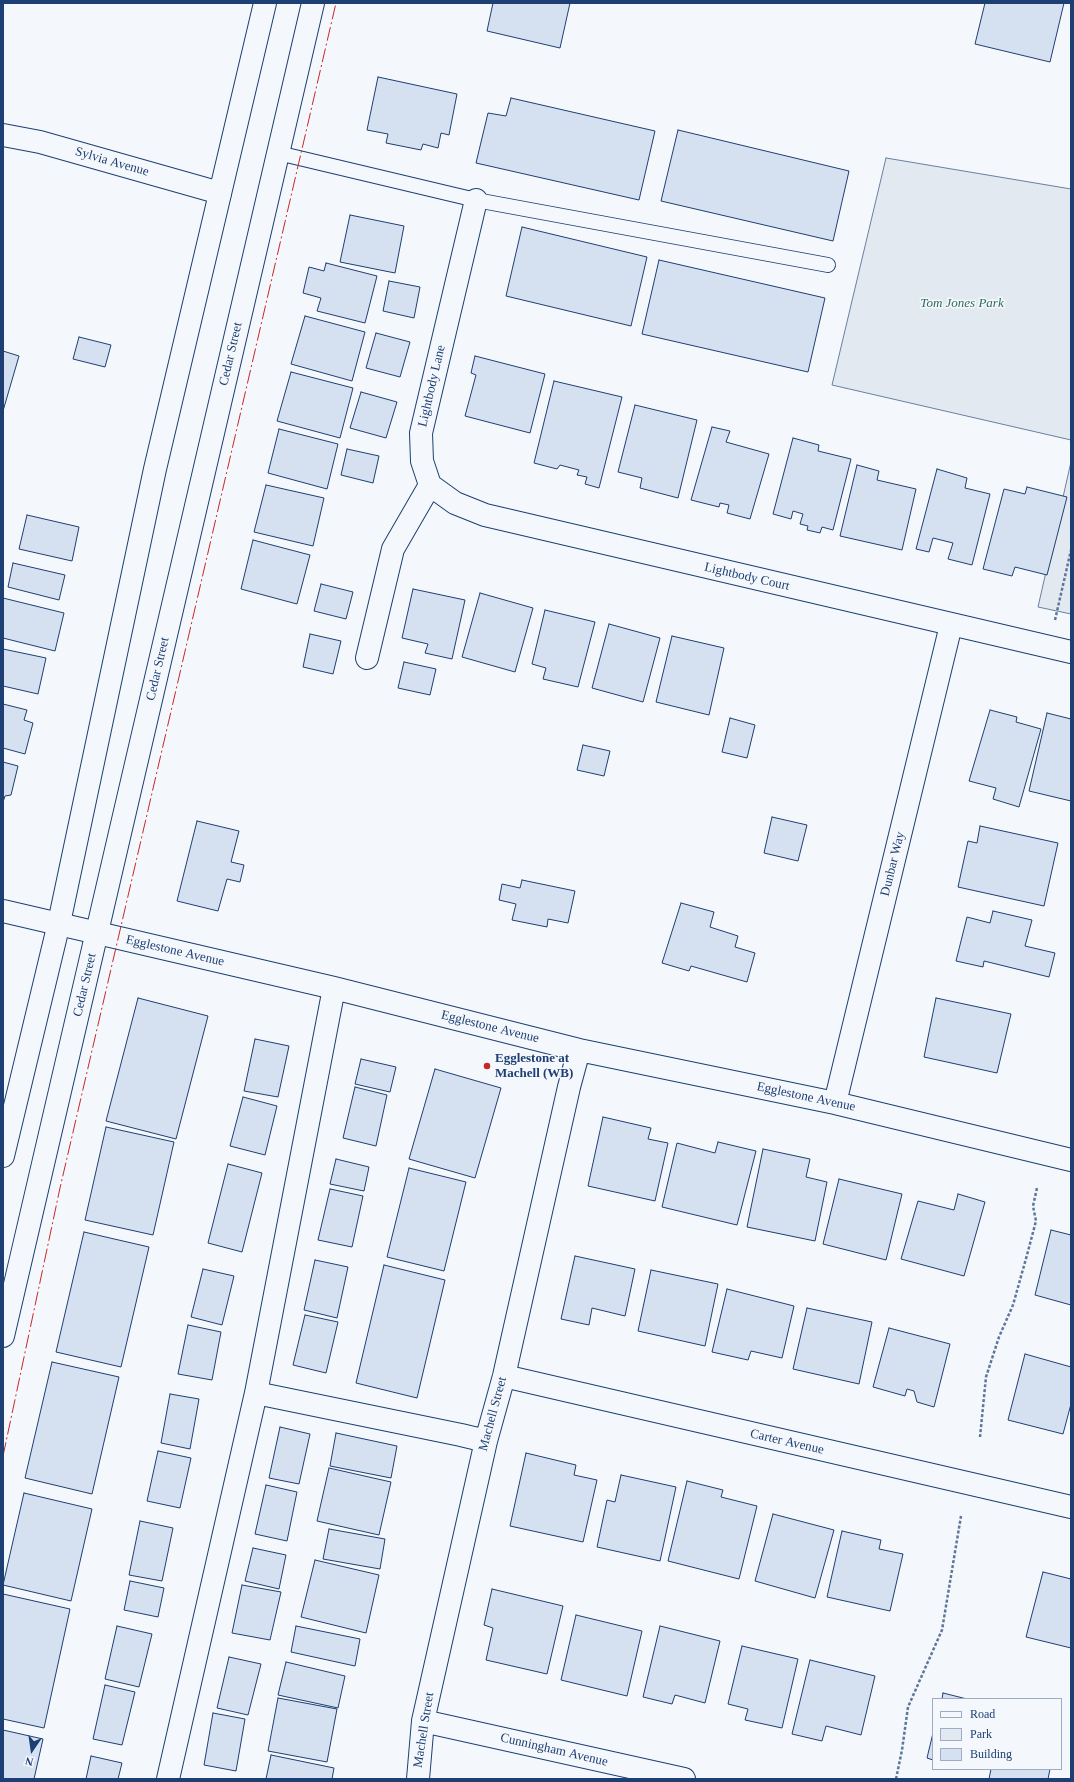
<!DOCTYPE html>
<style>
body{margin:0}
#map{position:relative;width:1074px;height:1782px;overflow:hidden;background:#f4f7fb;font-family:"Times New Roman",serif}
canvas{display:block}
.frame{position:absolute;inset:0;border:4px solid #1d3f73;pointer-events:none}
.legend{position:absolute;left:932px;top:1698px;width:130px;height:72px;box-sizing:border-box;background:#f4f7fb;border:1px solid #9eadc5;margin:0;padding:5px 7px;list-style:none;font-size:12px;color:#1d3f73}
.legend li{display:flex;align-items:center;gap:8px;height:20px}
.legend b{width:20px;border:1px solid #9eadc5}
.north{position:absolute;left:12px;top:1730px;width:40px;height:40px;-webkit-text-stroke:3px #f4f7fb;paint-order:stroke;rotate:193deg;font-size:11px;font-weight:700;line-height:16px;text-align:center;color:#1d3f73}
.north::after{content:'';display:block;margin:auto;width:14px;height:18px;background:#1d3f73;clip-path:polygon(50% 0,100% 100%,50% 72%,0 100%)}
</style>
<div id="map">
<canvas width="1074" height="1782"></canvas>
<div class="frame"></div>
<ul class="legend">
<li><b style="height:5px;background:#f4f7fb"></b>Road</li>
<li><b style="height:11px;background:#e3e9f0"></b>Park</li>
<li><b style="height:11px;background:#d5e0f0"></b>Building</li>
</ul>
<div class="north">N</div>
</div>
<script>
const context = document.querySelector('canvas').getContext('2d');
context.lineJoin = 'round';
function paint(path, color) { context.fillStyle = color; context.fill(path, 'evenodd'); }
const poly = rows => new Path2D(rows.map(r => 'M' + r).join(''));
function trace(path, color, width, dash) { context.strokeStyle = color; context.lineWidth = width; context.lineCap = dash ? 'butt' : 'round'; context.setLineDash(dash || []); context.stroke(path); }
function write(font, color, halo, rows, align = 'center') {
  context.font = font + ' "Times New Roman",serif'; context.lineWidth = 3; context.setLineDash([]); context.textBaseline = 'middle'; context.strokeStyle = halo; context.fillStyle = color; for (const [text, x, y, turn = 0] of rows) {
    context.save(); context.translate(x, y); context.rotate((+turn || 0) * Math.PI / 180); context.textAlign = isNaN(turn) ? turn : align; if (halo) context.strokeText(text, 0, 0); context.fillText(text, 0, 0); context.restore();
  }
}
const green = poly([
 [886,158,1071,189,1071,440,832,385,886,158],
 [1071,462,1071,614,1038,607,1071,462]
]);
const building = poly([
 [493,3,570,3,560,48,487,31,493,3],
 [985,3,1064,3,1050,62,975,44,985,3],
 [378,77,457,94,449,135,441,133,438,148,423,144,421,150,386,143,388,134,367,130,378,77],
 [511,98,655,131,639,200,476,163,488,113,506,116,511,98],
 [678,130,849,171,833,241,661,201,678,130],
 [350,215,404,226,395,273,340,262,350,215],
 [522,227,647,257,631,326,506,296,522,227],
 [659,260,825,298,808,372,642,334,659,260],
 [326,263,377,276,365,323,317,311,321,298,303,293,309,267,324,271,326,263],
 [389,281,420,287,414,318,383,311,389,281],
 [305,316,365,332,352,381,291,364,305,316],
 [376,333,410,342,400,377,366,368,376,333],
 [79,337,111,345,105,367,73,359,79,337],
 [3,351,19,356,3,411,3,351],
 [475,356,545,374,530,433,465,416,476,375,471,373,475,356],
 [291,372,353,388,340,438,277,421,291,372],
 [554,381,622,397,599,488,585,484,587,477,577,475,579,470,560,465,557,469,534,463,554,381],
 [361,392,397,402,386,438,350,428,361,392],
 [635,405,697,420,678,498,640,488,642,478,618,472,635,405],
 [712,427,730,431,726,442,769,454,750,519,727,513,729,505,720,503,719,507,691,500,712,427],
 [279,429,338,444,327,489,268,473,279,429],
 [793,438,819,445,818,451,851,459,833,530,822,527,820,533,807,530,808,526,800,524,803,514,793,511,791,519,773,514,793,438],
 [347,449,379,456,373,483,341,475,347,449],
 [857,465,879,471,877,480,916,489,902,550,840,536,857,465],
 [937,469,967,478,965,488,990,494,972,565,948,559,953,543,933,538,929,552,916,549,937,469],
 [266,485,324,498,313,546,254,532,266,485],
 [1027,487,1067,497,1047,575,1015,567,1012,576,983,569,1004,489,1025,494,1027,487],
 [27,515,79,527,72,561,19,549,27,515],
 [253,540,310,555,297,604,241,589,253,540],
 [13,563,65,575,59,600,8,587,13,563],
 [321,584,353,592,346,619,314,611,321,584],
 [413,589,465,600,452,659,425,653,428,644,402,638,413,589],
 [480,593,533,608,515,672,462,657,480,593],
 [3,598,64,613,55,651,3,638,3,598],
 [545,610,595,622,578,687,543,679,546,668,532,664,545,610],
 [609,624,660,638,643,702,592,688,609,624],
 [310,634,341,641,333,674,303,667,310,634],
 [672,636,724,648,709,715,656,702,672,636],
 [3,649,46,658,38,694,3,686,3,649],
 [404,662,436,669,430,695,398,688,404,662],
 [3,704,27,710,24,720,33,723,25,754,3,748,3,704],
 [990,710,1017,717,1016,722,1041,729,1019,807,993,799,996,788,969,781,990,710],
 [1047,713,1071,719,1071,801,1029,791,1047,713],
 [730,718,755,725,747,758,722,752,730,718],
 [583,745,610,751,604,776,577,770,583,745],
 [3,762,18,766,11,795,5,796,3,802,3,762],
 [772,817,807,825,798,861,764,853,772,817],
 [197,821,239,831,231,862,244,865,240,882,227,879,218,911,177,901,197,821],
 [980,826,1058,843,1044,906,958,887,968,841,977,843,980,826],
 [522,880,575,891,568,923,548,919,547,927,512,920,516,904,499,900,502,884,520,888,522,880],
 [681,903,714,912,710,927,738,936,735,947,755,953,747,982,691,966,689,971,662,963,681,903],
 [993,911,1032,920,1025,946,1055,953,1049,977,984,961,983,967,956,961,967,917,990,923,993,911],
 [138,998,208,1016,176,1139,106,1121,138,998],
 [936,998,1011,1014,997,1073,924,1057,936,998],
 [255,1039,289,1046,278,1097,244,1091,255,1039],
 [361,1059,396,1067,390,1092,355,1084,361,1059],
 [435,1069,501,1088,475,1178,409,1159,435,1069],
 [355,1087,387,1095,376,1146,343,1138,355,1087],
 [243,1097,277,1106,265,1155,230,1146,243,1097],
 [603,1117,651,1128,648,1139,668,1143,655,1201,588,1186,603,1117],
 [106,1127,174,1142,153,1235,85,1220,106,1127],
 [718,1142,756,1151,737,1225,662,1207,677,1143,715,1153,718,1142],
 [763,1149,810,1159,806,1177,827,1182,815,1241,747,1227,763,1149],
 [336,1159,369,1167,364,1191,330,1184,336,1159],
 [228,1164,262,1173,242,1252,208,1243,228,1164],
 [409,1168,466,1182,444,1271,387,1257,409,1168],
 [839,1179,902,1194,886,1260,823,1244,839,1179],
 [330,1189,363,1196,352,1247,318,1240,330,1189],
 [958,1194,985,1202,964,1276,901,1259,918,1201,954,1210,958,1194],
 [1051,1230,1071,1235,1071,1305,1035,1295,1051,1230],
 [84,1232,149,1247,121,1367,56,1352,84,1232],
 [575,1256,635,1269,625,1316,592,1308,589,1325,561,1319,575,1256],
 [315,1260,348,1267,337,1318,304,1310,315,1260],
 [384,1265,445,1280,417,1398,356,1383,384,1265],
 [203,1269,234,1276,222,1325,191,1317,203,1269],
 [651,1270,718,1284,705,1346,638,1331,651,1270],
 [727,1289,794,1306,782,1358,751,1351,748,1360,712,1352,727,1289],
 [807,1308,872,1322,859,1384,793,1369,807,1308],
 [305,1315,338,1322,326,1373,293,1365,305,1315],
 [188,1325,221,1332,212,1380,178,1374,188,1325],
 [889,1328,950,1344,934,1407,917,1402,914,1391,907,1389,905,1396,873,1387,889,1328],
 [1025,1354,1071,1367,1071,1404,1063,1434,1008,1420,1025,1354],
 [52,1362,119,1377,92,1494,25,1478,52,1362],
 [170,1394,199,1399,190,1449,161,1443,170,1394],
 [280,1427,310,1434,299,1484,269,1478,280,1427],
 [336,1433,397,1446,391,1478,330,1466,336,1433],
 [158,1451,191,1458,180,1508,147,1501,158,1451],
 [526,1453,576,1465,574,1475,597,1480,583,1542,510,1526,526,1453],
 [329,1468,391,1482,379,1535,317,1521,329,1468],
 [621,1475,676,1487,660,1561,597,1547,607,1500,615,1502,621,1475],
 [687,1481,723,1490,721,1497,757,1506,739,1579,668,1561,687,1481],
 [266,1485,297,1492,287,1541,255,1534,266,1485],
 [24,1493,92,1509,71,1601,3,1585,24,1493],
 [773,1514,834,1530,815,1598,755,1581,773,1514],
 [140,1521,173,1528,162,1581,129,1575,140,1521],
 [329,1529,385,1539,380,1569,323,1559,329,1529],
 [842,1531,881,1540,879,1549,903,1554,890,1611,827,1597,842,1531],
 [253,1548,286,1555,279,1589,245,1581,253,1548],
 [315,1560,379,1575,366,1633,301,1617,315,1560],
 [1043,1572,1071,1579,1071,1648,1026,1637,1043,1572],
 [130,1581,164,1588,158,1617,124,1610,130,1581],
 [242,1585,281,1592,270,1640,232,1633,242,1585],
 [492,1589,563,1606,547,1674,486,1660,493,1628,484,1625,492,1589],
 [3,1594,70,1609,44,1728,3,1719,3,1594],
 [576,1615,642,1631,627,1696,561,1680,576,1615],
 [117,1626,152,1634,139,1687,105,1679,117,1626],
 [296,1626,360,1639,355,1666,291,1652,296,1626],
 [660,1626,720,1641,705,1703,675,1695,672,1704,643,1697,660,1626],
 [742,1646,798,1659,782,1728,745,1720,748,1709,728,1704,742,1646],
 [229,1657,261,1664,248,1715,217,1708,229,1657],
 [810,1660,875,1676,861,1735,826,1726,822,1741,792,1734,810,1660],
 [286,1662,345,1676,338,1708,278,1695,286,1662],
 [105,1685,135,1692,122,1745,93,1739,105,1685],
 [943,1693,967,1699,942,1699,943,1693],
 [278,1698,337,1709,327,1762,268,1751,278,1698],
 [213,1713,245,1719,236,1771,204,1765,213,1713],
 [3,1730,43,1739,34,1779,3,1779,3,1730],
 [933,1733,933,1760,927,1758,933,1733],
 [271,1755,334,1768,332,1779,266,1779,271,1755],
 [91,1756,122,1763,118,1779,86,1779,91,1756],
 [991,1769,1050,1769,1048,1779,989,1779,991,1769]
]);
const path = poly([
 [1055,620,1071,550],
 [980,1437,986,1377,999,1337,1013,1305,1027,1255,1036,1221,1033,1206,1037,1188],
 [896,1779,902,1750,908,1707,942,1630,961,1516]
]);
const lane = poly([
 [278,153,476,200,828,265]
]);
const street = poly([
 [3,135,40,142,220,193],
 [430,485,455,503,485,515,1071,652],
 [367,658,393,549,430,485,422,461,421,433,476,200],
 [3,911,334,988,579,1050,835,1103,1071,1160],
 [835,1103,951,625],
 [504,1376,1071,1507],
 [256,1393,461,1435,486,1441],
 [423,1721,684,1779],
 [168,1779,256,1393,334,988],
 [418,1779,423,1721,486,1441,504,1376,569,1087,579,1050]
]);
const secondary = poly([
 [3,1156,59,923,155,469,265,3],
 [3,1336,313,3]
]);
const power = poly([
 [3,1456,60,1188,336,3]
]);
const markers = [
 [487,1066,4,"#c62828"]
];
const streetNames = [
 ["Sylvia Avenue",112,162,16],
 ["Cedar Street",231,354,-77],
 ["Lightbody Lane",432,386,-77],
 ["Lightbody Court",747,577,13],
 ["Cedar Street",158,669,-77],
 ["Dunbar Way",893,864,-76],
 ["Egglestone Avenue",175,951,13],
 ["Cedar Street",85,985,-77],
 ["Egglestone Avenue",490,1027,14],
 ["Egglestone Avenue",806,1097,12],
 ["Machell Street",493,1414,-75],
 ["Carter Avenue",787,1442,13],
 ["Machell Street",424,1730,-81],
 ["Cunningham Avenue",554,1750,13]
];
const parkNames = [
 ["Tom Jones Park",962,304]
];
const poiNames = [
 ["Egglestone at",495,1059],
 ["Machell (WB)",495,1074]
];
paint(green, '#e3e9f0');
trace(green, '#687fa3', 1);
paint(building, '#d5e0f0');
trace(building, '#1d3f73', 1);
trace(lane, '#1d3f73', 16);
trace(street, '#1d3f73', 24);
trace(secondary, '#1d3f73', 24);
trace(path, '#5e769c', 2.5, [3, 2]);
trace(lane, '#f4f7fb', 14);
trace(street, '#f4f7fb', 22);
trace(secondary, '#f4f7fb', 22);
trace(power, '#c62828', 1, [14, 3, 2, 3]);
for (const [x, y, r, color] of markers) { const dot = new Path2D(); dot.arc(x, y, r, 0, 2 * Math.PI); context.fillStyle = color; context.fill(dot); trace(dot, '#f4f7fb', 1.5); }
write('13px', '#1d3f73', '#f4f7fb', streetNames);
write('italic 13px', '#2c6c60', '#f4f7fb', parkNames);
write('bold 13px', '#1d3f73', '#f4f7fb', poiNames, 'left');
</script>
